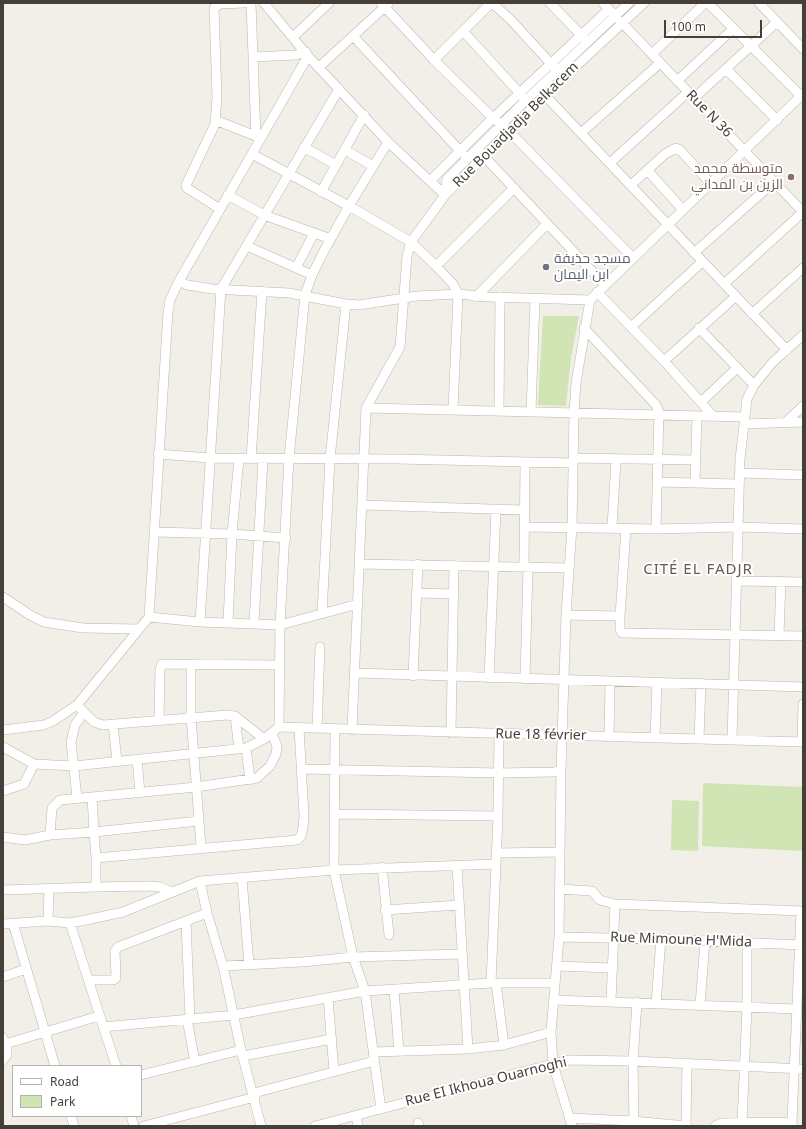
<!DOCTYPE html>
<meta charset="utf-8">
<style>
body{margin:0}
#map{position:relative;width:806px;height:1129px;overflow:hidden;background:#f2efe8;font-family:"Noto Sans",sans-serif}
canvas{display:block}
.frame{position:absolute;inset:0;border:4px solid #453f37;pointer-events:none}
.legend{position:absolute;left:12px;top:1065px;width:130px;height:52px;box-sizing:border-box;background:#fff;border:1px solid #b5b2af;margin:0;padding:5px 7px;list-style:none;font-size:12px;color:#453f37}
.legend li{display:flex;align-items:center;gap:8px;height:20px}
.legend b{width:20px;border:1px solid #b5b2af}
.scale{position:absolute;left:664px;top:20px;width:98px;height:18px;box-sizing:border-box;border:2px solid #453f37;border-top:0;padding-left:5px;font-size:12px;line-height:14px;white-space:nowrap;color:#453f37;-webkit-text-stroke:3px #fff;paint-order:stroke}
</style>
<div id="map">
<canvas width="806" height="1129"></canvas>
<div class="frame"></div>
<ul class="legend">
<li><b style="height:5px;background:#fff"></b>Road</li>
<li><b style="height:11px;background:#d0e4b4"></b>Park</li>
</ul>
<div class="scale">100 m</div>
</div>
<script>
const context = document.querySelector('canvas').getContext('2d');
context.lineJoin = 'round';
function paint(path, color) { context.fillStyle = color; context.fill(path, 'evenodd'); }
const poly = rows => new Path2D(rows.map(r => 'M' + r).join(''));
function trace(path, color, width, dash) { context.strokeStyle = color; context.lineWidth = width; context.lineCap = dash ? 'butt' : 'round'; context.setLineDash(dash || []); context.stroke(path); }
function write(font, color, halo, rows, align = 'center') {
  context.font = font + ' "Noto Sans",Cairo,sans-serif'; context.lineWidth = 4; context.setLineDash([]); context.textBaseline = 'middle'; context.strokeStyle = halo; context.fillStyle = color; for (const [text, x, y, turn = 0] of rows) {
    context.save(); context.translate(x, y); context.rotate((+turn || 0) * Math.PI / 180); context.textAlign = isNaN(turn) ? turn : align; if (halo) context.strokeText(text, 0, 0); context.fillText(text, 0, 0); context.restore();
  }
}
const green = poly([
 [543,316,579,316,571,358,566,406,538,405],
 [703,783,803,787,803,851,702,846],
 [672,800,699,801,698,851,671,850]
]);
const minor = poly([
 [251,3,256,136],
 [264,3,308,56,388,142,445,195],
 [381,3,434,60,493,118,508,130,633,258],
 [492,3,510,19,555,68],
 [550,3,584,38],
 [603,3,803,212],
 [708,3,801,96],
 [759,3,803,49],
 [463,31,524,98],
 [353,36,463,154],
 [293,37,329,3],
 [652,54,705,3],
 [308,56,179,281,187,285,213,289,289,293,346,304,359,305,417,296,458,294,453,410],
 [253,57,296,55,306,52],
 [434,60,491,3],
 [319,67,388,4],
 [726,69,777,120],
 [677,81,733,29],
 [539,89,787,350],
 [694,98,777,22],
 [215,120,261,138],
 [581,133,660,63],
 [304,147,336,165],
 [345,150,373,166],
 [479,151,604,284],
 [252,154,349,206,411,242,436,266,453,284,458,294,489,297,590,300],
 [610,163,688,92],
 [648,171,683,210],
 [430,181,493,118,609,9],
 [631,185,665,154,676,148,680,150,711,184],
 [321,192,364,115],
 [228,195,264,215,331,239],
 [445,195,447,179,526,100,629,3],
 [220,209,187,188,186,185,215,124,217,97,214,8,220,4,245,3],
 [247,246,312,275],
 [694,253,774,182],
 [436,266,514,188],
 [296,268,314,233],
 [724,284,803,212],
 [597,292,664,361,713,416],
 [476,297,547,224],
 [752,314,803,268],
 [631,327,702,262],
 [584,328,656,405,659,412,656,529],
 [699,328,754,385],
 [664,361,735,297],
 [701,402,737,368],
 [366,408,745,417],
 [499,411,500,297],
 [531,412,535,299],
 [785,423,803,406],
 [744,424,803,422],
 [158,454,210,458,397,459,572,463],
 [573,458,696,460],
 [251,459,262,291],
 [740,473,803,475],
 [658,482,695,483,697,416],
 [695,483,739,484],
 [362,505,523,510],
 [524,527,656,529,739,527,803,529],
 [612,527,616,460],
 [626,528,620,616,620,630,622,633,803,636],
 [154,532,232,534,286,538],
 [360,564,569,568],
 [524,567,525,462],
 [737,581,803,582],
 [416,593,453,594],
 [3,597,30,615,44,622,83,628,139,629],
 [322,614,330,459,346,304],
 [566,615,620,616],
 [149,617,200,622,280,625,358,604],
 [200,622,221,289,339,89],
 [228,622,232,534,239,458],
 [254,623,263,459],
 [779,634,781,581],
 [191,664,191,717,201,847],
 [355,673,803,687],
 [413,676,418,564],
 [489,678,496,509],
 [525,679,528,568],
 [77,705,94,722,103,725,227,715,235,716,264,739],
 [235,716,239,749],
 [159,720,160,669,162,664,280,665],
 [113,724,117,761],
 [279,727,803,742],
 [317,729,320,647],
 [3,730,44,725,53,721,77,705,149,617,168,312,170,300,179,281],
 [335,730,334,870,353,957,365,991,381,1109],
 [352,730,366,408,400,347,407,256,411,242,445,195,545,95,644,3],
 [451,733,454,565],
 [609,737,610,681],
 [655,738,657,682],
 [699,739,701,683],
 [732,740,740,459,747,399,754,385,773,362,803,335],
 [802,742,803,704],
 [3,747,34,764,74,766,246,748,264,739,279,727,280,625,289,458,305,295,312,275,325,249,349,206,388,142],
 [246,748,250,780],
 [137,759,140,793],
 [301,769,499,773,554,772,561,770],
 [3,791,24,784,34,764],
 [92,797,196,787,257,778,270,766,276,754,277,746,272,734],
 [77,798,71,742,75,725,84,712],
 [334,814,498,816],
 [3,837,25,840,50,835],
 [496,853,560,852],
 [96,858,297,840,301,836,303,828,304,816,299,728],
 [457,866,468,1049],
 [382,867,389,935],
 [242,878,249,965],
 [200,881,207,913,223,966,241,1050,261,1126],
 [96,887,150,886,160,887,172,892],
 [560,889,592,891,600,900,615,904,803,911],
 [3,890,96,887,96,858,94,832,92,797,60,800,52,808,50,835,94,832,199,821],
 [385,910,459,905],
 [48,921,49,889],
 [186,921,190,1019],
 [13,923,55,1066],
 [70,923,116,1066],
 [3,924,48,921,70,923,86,920,123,912,200,881,334,870,496,864],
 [559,937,661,939,803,945],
 [223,966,302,962,353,957,461,954],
 [556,966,613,968],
 [3,977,26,969],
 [88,980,113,980,116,978,115,951,118,947,207,913],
 [491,983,498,816,499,734],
 [496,983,504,1045],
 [394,990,399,1051],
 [328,998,334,1071],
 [555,1000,797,1009],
 [611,1001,615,904],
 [656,1004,661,939],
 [700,1005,705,941],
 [187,1019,195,1062],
 [103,1027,234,1015,365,991,491,983,555,983],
 [3,1038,7,1050,7,1055,3,1060],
 [5,1044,99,1016],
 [374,1052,468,1049,504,1045,551,1032],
 [243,1056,332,1039],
 [141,1075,241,1050],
 [254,1093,374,1061],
 [71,1116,74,1126],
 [131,1116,134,1126],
 [356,1116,358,1126],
 [569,1118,633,1121,687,1126],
 [418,1123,419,1126],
 [742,1123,747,1007,747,943],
 [144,1126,255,1097],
 [315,1126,568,1060,633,1061,803,1069],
 [572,1126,553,1064,551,1032,559,937,561,770,566,615,572,527,574,413,576,383,590,300,803,94],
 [634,1126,633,1061,637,1002],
 [686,1126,687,1063],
 [715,1126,721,1123,792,1122],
 [793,1126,792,1122,801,911]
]);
const markers = [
 [791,177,4,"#8d6e63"],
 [546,267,4,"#6b7280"]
];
const streetNames = [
 ["Rue N 36",709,114,46],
 ["Rue Bouadjadja Belkacem",516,125,-45],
 ["Rue 18 février",541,735,1],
 ["Rue Mimoune H'Mida",681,940,2],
 ["Rue EI Ikhoua Ouarnoghi",486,1082,-14]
];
const educationNames = [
 ["متوسطة محمد",783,169],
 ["الزين بن المداني",783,185]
];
const worshipNames = [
 ["مسجد حذيفة",554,259],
 ["ابن اليمان",554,275]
];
const neighbourhoodNames = [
 ["CITÉ EL FADJR",698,570]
];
paint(green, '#d0e4b4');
trace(minor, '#bdb6ab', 10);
trace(minor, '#fff', 9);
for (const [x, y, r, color] of markers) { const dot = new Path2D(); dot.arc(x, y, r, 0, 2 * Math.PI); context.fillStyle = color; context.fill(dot); trace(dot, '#fff', 1.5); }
write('14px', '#453f37', '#fff', streetNames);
write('14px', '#785e54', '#fff', educationNames, 'right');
write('14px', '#5b616d', '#fff', worshipNames, 'left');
context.letterSpacing = '1px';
write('15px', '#675d4f', '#fff', neighbourhoodNames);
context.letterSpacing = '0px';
</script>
